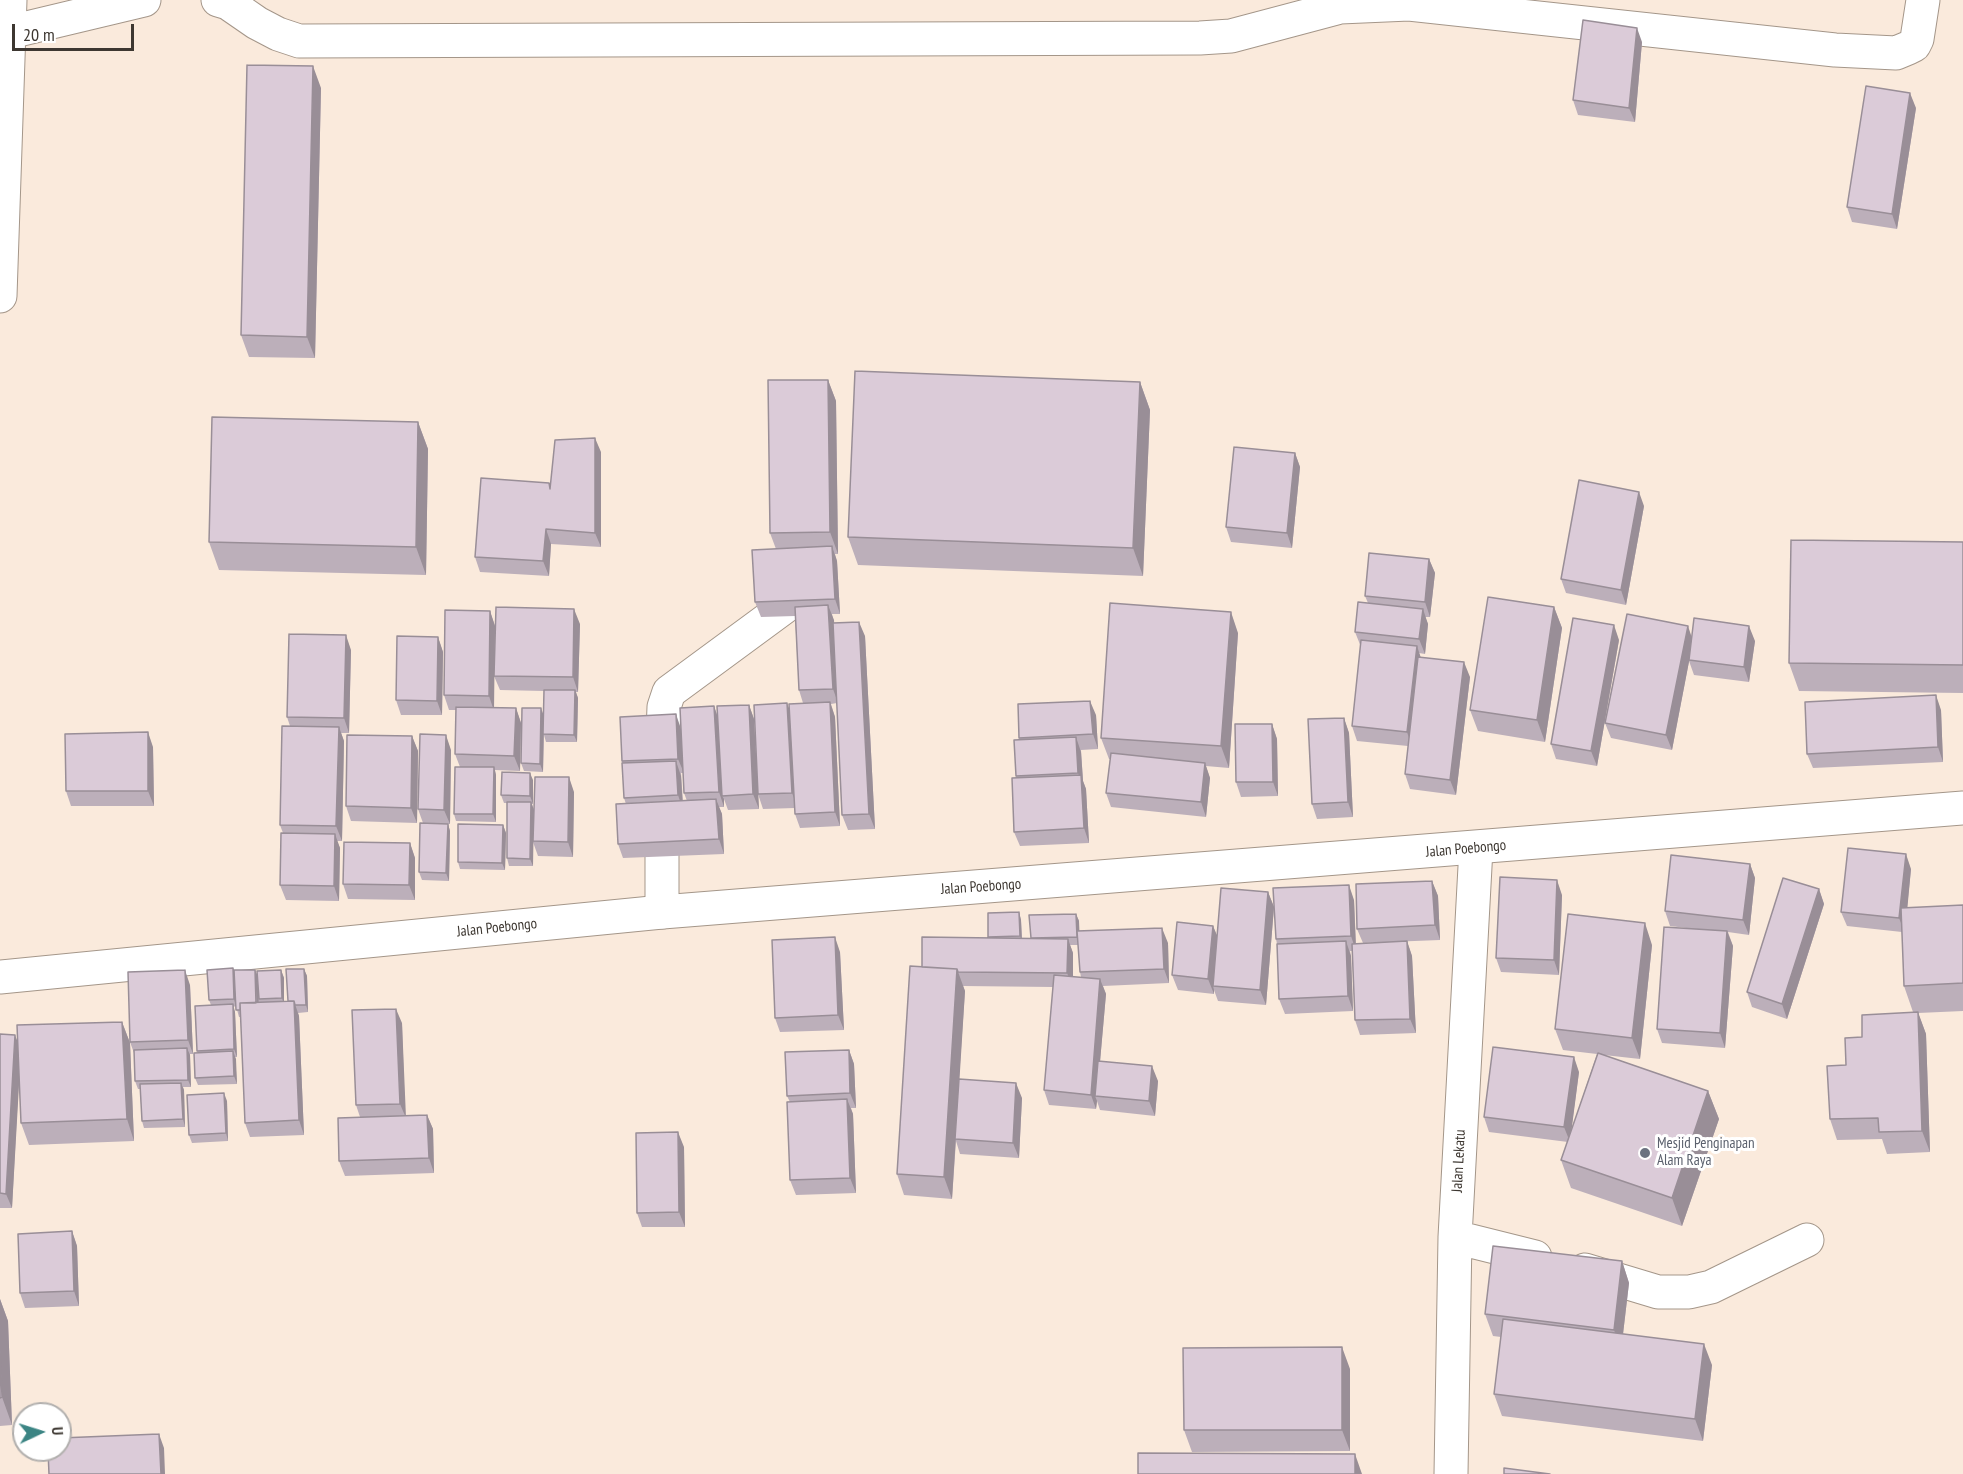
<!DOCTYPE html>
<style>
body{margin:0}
#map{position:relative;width:1963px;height:1474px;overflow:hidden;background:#faeadc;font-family:"PT Sans Narrow",sans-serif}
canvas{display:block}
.north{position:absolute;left:12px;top:1402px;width:60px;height:60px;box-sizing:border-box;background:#fff;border:2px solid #b1afad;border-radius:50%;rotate:86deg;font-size:16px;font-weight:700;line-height:24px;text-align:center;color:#3d3731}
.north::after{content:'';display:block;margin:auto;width:21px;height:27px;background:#3c8584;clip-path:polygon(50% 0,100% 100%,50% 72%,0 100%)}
.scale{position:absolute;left:12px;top:24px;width:122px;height:27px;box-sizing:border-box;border:3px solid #3d3731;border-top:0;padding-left:8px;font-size:18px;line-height:21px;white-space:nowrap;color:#3d3731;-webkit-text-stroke:4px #fff;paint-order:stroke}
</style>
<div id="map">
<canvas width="1963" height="1474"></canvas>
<div class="north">U</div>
<div class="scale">20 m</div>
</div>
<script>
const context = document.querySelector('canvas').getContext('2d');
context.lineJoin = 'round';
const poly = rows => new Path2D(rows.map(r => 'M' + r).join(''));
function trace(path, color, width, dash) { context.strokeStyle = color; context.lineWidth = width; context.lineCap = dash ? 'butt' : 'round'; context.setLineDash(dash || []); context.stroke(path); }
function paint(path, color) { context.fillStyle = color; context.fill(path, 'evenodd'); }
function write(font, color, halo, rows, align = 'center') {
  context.font = font + ' "PT Sans Narrow",sans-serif'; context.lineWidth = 6; context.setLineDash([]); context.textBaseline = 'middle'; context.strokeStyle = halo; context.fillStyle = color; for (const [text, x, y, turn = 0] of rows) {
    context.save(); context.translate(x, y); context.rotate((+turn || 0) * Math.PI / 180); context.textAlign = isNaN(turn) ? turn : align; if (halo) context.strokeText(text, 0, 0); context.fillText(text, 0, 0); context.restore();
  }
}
const minor = poly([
 [218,0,228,3,257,23,278,34,299,41,1200,38,1231,36,1340,7,1409,4,1835,50,1896,53,1908,48,1914,45,1917,39,1923,0],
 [10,32,144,0],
 [0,296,10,0],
 [662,758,664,707,669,692,794,600,806,588],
 [662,813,662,912],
 [1455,1237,1535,1257],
 [1585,1270,1658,1292,1689,1292,1711,1287,1807,1240],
 [1451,1474,1455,1237,1476,848]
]);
const major = poly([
 [0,977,662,912,1963,808]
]);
const wall = poly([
 [1642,42,1635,122,1578,115,1573,100],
 [321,88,315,358,249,357,241,335],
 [1916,108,1897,229,1852,222,1847,207],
 [828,380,836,401,838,554,835,554,837,561,840,614,832,614,834,623,865,636,875,829,848,830,842,815,837,703,831,704,835,717,840,826,800,828,795,814,795,808,763,809,758,794,790,710,803,703,799,690,795,616,761,617,755,602,776,549,770,533],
 [1140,382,1150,410,1143,576,858,565,848,537],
 [418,422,428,449,426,575,219,570,209,542],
 [601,452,601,547,551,544,549,576,480,572,475,557,549,483,550,486],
 [1295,453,1300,467,1292,548,1231,542,1226,527],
 [1644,506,1626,605,1566,593,1561,579],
 [1963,542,1963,693,1799,691,1789,663],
 [1429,559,1435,573,1430,617,1425,617,1428,624,1425,654,1419,653,1420,657,1470,677,1456,795,1410,789,1405,774,1408,746,1357,741,1352,726,1361,647,1355,632,1368,603,1365,596],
 [1554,607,1562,628,1545,742,1478,731,1470,710],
 [490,611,495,626,495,673,580,624,578,692,576,692,578,698,577,742,546,742,544,735,543,772,524,771,521,763,544,714,544,691,500,690,494,676,494,708,516,708,521,723,520,771,495,770,496,775,496,822,456,821,454,814,460,767,455,754,456,710,449,710,444,695],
 [1238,633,1229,768,1206,766,1210,778,1206,817,1111,807,1106,793,1110,759,1109,759,1101,738],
 [438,637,443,652,442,715,401,715,396,700],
 [1692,637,1755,641,1749,682,1694,675,1689,661,1672,750,1611,738,1605,723],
 [1619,640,1597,766,1556,759,1551,744],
 [351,650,349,733,341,733,344,741,342,841,337,841,340,848,339,901,286,900,280,885,283,833,280,825,290,726,287,717],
 [749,705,754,719,759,809,728,810,724,799,724,807,719,807,722,814,724,854,623,858,618,844,626,804,624,798,622,761,681,728,714,706,718,717],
 [681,773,683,773,684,793,687,801,683,801],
 [1941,710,1943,762,1813,768,1807,754],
 [1096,715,1098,749,1081,750,1083,781,1086,789,1089,843,1020,846,1014,832,1016,776,1019,738],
 [1344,718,1349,733,1353,817,1317,819,1312,804],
 [1272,724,1277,739,1278,796,1241,797,1236,782],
 [412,736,418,751,417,823,351,821,346,806],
 [153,747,154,806,71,806,66,791],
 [451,750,450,824,448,824,450,831,449,881,422,880,419,872,423,823,418,809],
 [533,780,533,804,532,804,534,810,574,792,573,857,538,856,533,842,533,866,509,866,507,858,507,803,504,803,501,795],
 [503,825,506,833,505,870,460,869,458,862],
 [410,843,415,858,415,900,348,899,343,884],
 [1750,864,1755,878,1749,935,1728,932,1733,946,1725,1048,1662,1043,1657,1029,1702,930,1670,926,1665,911],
 [1911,869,1907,908,1963,905,1963,1011,1918,1013,1926,1034,1930,1152,1887,1154,1882,1139,1837,1140,1830,1119,1846,1065,1862,1037,1913,1012,1904,986,1902,932,1847,926,1841,912],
 [1432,881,1438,896,1440,940,1363,943,1357,929],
 [1819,889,1824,904,1787,1019,1752,1007,1747,992],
 [1268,892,1274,907,1266,1005,1218,1001,1214,990,1214,994,1178,990,1172,975,1213,926,1217,936],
 [1562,895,1559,975,1501,972,1496,958],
 [1354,900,1356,944,1407,941,1412,956,1416,1033,1360,1035,1355,1020,1352,951,1350,951,1351,956,1353,1011,1285,1014,1279,999,1277,944,1276,939],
 [1019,912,1021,920,1022,938,1031,938,1076,914,1079,921,1079,931,1168,943,1169,983,1103,986,1106,994,1100,1061,1158,1081,1155,1116,1100,1110,1097,1101,1096,1109,1049,1105,1044,1090,1053,987,963,986,965,991,959,1079,1022,1098,1019,1158,960,1154,956,1141,952,1199,904,1195,897,1174,922,967,988,938,988,937],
 [1070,945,1078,945,1080,972,1081,977,1073,977,1073,953],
 [1652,945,1640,1059,1604,1055,1708,1091,1719,1119,1682,1226,1571,1188,1561,1160,1568,1142,1489,1132,1484,1117,1579,1072,1571,1131,1597,1054,1563,1050,1555,1029],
 [840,952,844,1030,780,1032,775,1018],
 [233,968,234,973,255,970,258,976,281,970,284,978,284,1001,288,1001,304,969,307,976,308,1012,298,1013,299,1016,304,1135,250,1137,245,1123,241,1017,239,1017,236,1006,233,1007,235,1012,237,1057,235,1057,237,1084,198,1085,195,1078,198,1053,197,1051,211,1005,209,1000],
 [190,985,193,1054,190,1054,191,1087,183,1087,184,1090,185,1127,144,1128,142,1121,140,1089,138,1089,135,1081,134,1053,130,1042],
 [122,1022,130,1043,134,1141,29,1145,21,1123,19,1076,12,1208,0,1208,0,1034,18,1043],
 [402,1023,405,1115,427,1115,433,1129,434,1173,345,1176,339,1161,360,1117,356,1105],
 [849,1050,854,1064,856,1108,851,1108,853,1114,856,1193,796,1195,790,1180,790,1102,787,1096],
 [227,1101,228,1141,192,1143,189,1135],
 [684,1147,685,1227,642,1227,637,1213],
 [72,1231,77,1246,79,1306,25,1308,20,1293],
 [1622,1261,1629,1283,1623,1334,1712,1365,1703,1441,1502,1416,1494,1394,1501,1337,1493,1336,1485,1314],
 [0,1299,8,1321,12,1425,0,1426],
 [1350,1369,1350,1451,1192,1452,1184,1430]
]);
const shadedWall = poly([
 [1637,28,1642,42,1635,122,1629,108],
 [313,66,321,88,315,358,307,337],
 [1910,93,1916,108,1897,229,1892,214],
 [828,380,836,401,838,554,830,532],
 [1140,382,1150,410,1143,576,1133,548],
 [418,422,428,449,426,575,416,547],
 [595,438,601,452,601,547,595,533],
 [1295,453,1300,467,1292,548,1287,533],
 [1639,492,1644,506,1626,605,1621,590],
 [546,529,551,544,549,576,543,561],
 [832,546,837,561,840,614,835,599],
 [1429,559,1435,573,1430,617,1425,602],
 [828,605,834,620,838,703,833,689],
 [1554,607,1562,628,1545,742,1537,720],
 [574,609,580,624,578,692,573,677],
 [1423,609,1428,624,1425,654,1419,639],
 [490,611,495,626,494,711,489,696],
 [1231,612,1238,633,1229,768,1221,746],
 [859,622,865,636,875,829,869,814],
 [1614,625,1619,640,1597,766,1591,751],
 [1688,626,1693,641,1672,750,1666,735],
 [1749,626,1755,641,1749,682,1744,667],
 [346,635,351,650,349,733,344,718],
 [438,637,443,652,442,715,437,701],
 [1417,646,1422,661,1412,747,1407,732],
 [1464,662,1470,677,1456,795,1450,780],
 [575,690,578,698,577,742,574,735],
 [1936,695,1941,710,1943,762,1938,747],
 [1090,701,1096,715,1098,749,1093,734],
 [830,702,835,717,840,826,835,812],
 [787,703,793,718,798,808,792,793],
 [749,705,754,719,759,809,753,794],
 [714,706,719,721,722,796,724,799,724,807,719,792],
 [516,708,521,723,520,771,514,756],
 [541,708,544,716,543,772,540,764],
 [676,714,681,729,684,773,678,759],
 [1344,718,1349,733,1353,817,1348,802],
 [1272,724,1277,739,1278,796,1273,782],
 [339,727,344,741,342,841,336,826],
 [148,732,153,747,154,806,148,791],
 [446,735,451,750,450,824,444,810],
 [412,736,418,751,417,823,411,808],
 [1076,737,1081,752,1083,781,1086,789,1089,843,1084,828,1081,782,1078,773],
 [676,761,681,776,683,810,678,795],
 [1205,763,1210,778,1206,817,1201,802],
 [494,767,496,775,496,822,493,814],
 [530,773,533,780,533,804,530,796],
 [569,777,574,792,573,857,568,842],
 [716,799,722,814,724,854,719,839],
 [531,802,534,810,533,866,530,859],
 [448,824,450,831,449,881,446,873],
 [503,825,506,833,505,870,502,863],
 [335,834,340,848,339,901,334,886],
 [410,843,415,858,415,900,409,885],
 [1906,854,1911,869,1905,933,1899,918],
 [1750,864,1755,878,1749,935,1743,920],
 [1557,880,1562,895,1559,975,1554,960],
 [1432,881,1438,896,1440,940,1435,925],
 [1349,885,1354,900,1356,951,1351,936],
 [1819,889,1824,904,1787,1019,1782,1004],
 [1268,892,1274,907,1266,1005,1260,990],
 [1019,912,1021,920,1022,943,1020,936],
 [1076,914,1079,921,1080,945,1077,937],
 [1645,923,1652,945,1640,1059,1632,1038],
 [1213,926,1219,940,1213,986,1214,990,1214,994,1208,979],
 [1162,928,1168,943,1169,983,1164,969],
 [1727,931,1733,946,1725,1048,1720,1033],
 [835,937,840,952,844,1030,838,1015],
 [1068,939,1073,953,1073,987,1067,973],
 [1346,941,1351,956,1353,1011,1348,996],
 [1407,941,1412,956,1416,1033,1410,1019],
 [233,968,236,976,236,1006,234,999],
 [304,969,307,976,308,1012,306,1005],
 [957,969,965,991,952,1199,944,1177],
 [185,970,190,985,193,1054,188,1040],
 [255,970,258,977,259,1016,257,1009],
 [281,970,284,978,284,1005,282,998],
 [1100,979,1106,994,1097,1096,1095,1096,1097,1101,1096,1109,1091,1095],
 [294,1001,299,1016,304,1135,299,1120],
 [233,1004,235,1012,237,1057,234,1049],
 [396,1009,402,1023,406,1118,400,1104],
 [1918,1012,1926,1034,1930,1152,1922,1131],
 [122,1022,130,1043,134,1141,127,1119],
 [15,1035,21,1050,12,1208,6,1194],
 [187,1048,190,1055,191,1087,188,1080],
 [849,1050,854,1064,856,1108,850,1093],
 [233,1051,236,1059,237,1084,234,1076],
 [1574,1057,1579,1072,1570,1142,1564,1127],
 [1152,1066,1158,1081,1155,1116,1149,1101],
 [181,1083,184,1090,185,1127,183,1119],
 [1016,1083,1022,1098,1019,1158,1013,1143],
 [1708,1091,1719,1119,1682,1226,1672,1198],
 [224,1093,227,1101,228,1141,226,1133],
 [847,1099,853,1114,856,1193,850,1178],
 [427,1115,433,1129,434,1173,429,1158],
 [678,1132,684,1147,685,1227,679,1212],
 [72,1231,77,1246,79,1306,74,1291],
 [1622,1261,1629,1283,1621,1351,1614,1330],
 [0,1299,8,1321,12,1425,2,1397,0,1349],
 [1704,1344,1712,1365,1703,1441,1695,1419],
 [1342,1347,1350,1369,1350,1451,1342,1430],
 [159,1434,164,1448,165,1474,161,1474],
 [1355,1454,1362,1474,1355,1474]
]);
const building = poly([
 [1583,20,1637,28,1629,108,1573,100,1583,20],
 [247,65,313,66,307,337,241,335,247,65],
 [1866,86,1910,93,1892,214,1847,207,1866,86],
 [855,371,1140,382,1133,548,848,537,855,371],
 [768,380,828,380,830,532,770,533,768,380],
 [212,417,418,422,416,547,209,542,212,417],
 [595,438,595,533,546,529,543,561,475,557,481,478,549,483,550,489,555,440,595,438],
 [1234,447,1295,453,1287,533,1226,527,1234,447],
 [1579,480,1639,492,1621,590,1561,579,1579,480],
 [1791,540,1963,542,1963,665,1789,663,1791,540],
 [832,546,835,599,755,602,752,550,832,546],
 [1369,553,1429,559,1425,602,1365,596,1369,553],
 [1488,597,1554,607,1537,720,1470,710,1488,597],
 [1358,602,1423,609,1419,639,1355,632,1358,602],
 [1110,603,1231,612,1221,746,1101,738,1110,603],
 [828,605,833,689,799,690,795,607,828,605],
 [496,607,574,609,573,677,494,676,496,607],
 [445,610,490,611,489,696,444,695,445,610],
 [1627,614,1688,626,1666,735,1605,723,1627,614],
 [1573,618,1614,625,1591,751,1551,744,1573,618],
 [1694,618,1749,626,1744,667,1689,660,1694,618],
 [859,622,869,814,842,815,833,623,859,622],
 [289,634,346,635,344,718,287,717,289,634],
 [397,636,438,637,437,701,396,700,397,636],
 [1361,640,1417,646,1407,732,1352,726,1361,640],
 [1418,657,1464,662,1450,780,1405,774,1418,657],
 [544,690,575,690,574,735,543,734,544,690],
 [1936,695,1938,747,1807,754,1805,702,1936,695],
 [1090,701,1093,734,1019,738,1018,704,1090,701],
 [830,702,835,812,795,814,789,704,830,702],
 [787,703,792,793,758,794,754,705,787,703],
 [749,705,753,794,722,796,717,706,749,705],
 [714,706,719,792,684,793,680,708,714,706],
 [456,707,516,708,514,756,455,754,456,707],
 [522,708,541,708,540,764,521,763,522,708],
 [676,714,678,759,622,761,620,717,676,714],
 [1344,718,1348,802,1312,804,1308,719,1344,718],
 [1235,724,1272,724,1273,782,1236,782,1235,724],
 [282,726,339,727,336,826,280,825,282,726],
 [148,732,148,791,66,791,65,734,148,732],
 [420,734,446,735,444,810,418,809,420,734],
 [347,735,412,736,411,808,346,806,347,735],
 [1076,737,1078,773,1016,776,1014,740,1076,737],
 [1111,753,1205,763,1201,802,1106,793,1111,753],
 [676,761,678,795,624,798,622,763,676,761],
 [455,767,494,767,493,814,454,814,455,767],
 [502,772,530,773,530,796,501,795,502,772],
 [1081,775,1084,828,1014,832,1012,778,1081,775],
 [535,777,569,777,568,842,533,841,535,777],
 [716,799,719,839,618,844,616,804,716,799],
 [507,802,531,802,530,859,507,858,507,802],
 [420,823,448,824,446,873,419,872,420,823],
 [458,824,503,825,502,863,458,862,458,824],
 [281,833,335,834,334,886,280,885,281,833],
 [344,842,410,843,409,885,343,884,344,842],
 [1848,848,1906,854,1899,918,1841,912,1848,848],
 [1671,855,1750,864,1743,920,1665,911,1671,855],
 [1500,877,1557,880,1554,960,1496,958,1500,877],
 [1783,878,1819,889,1782,1004,1747,992,1783,878],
 [1432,881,1435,925,1357,929,1356,884,1432,881],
 [1349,885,1351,936,1276,939,1273,888,1349,885],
 [1221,888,1268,892,1260,990,1213,986,1221,888],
 [1963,905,1963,983,1904,986,1901,908,1963,905],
 [1019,912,1020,936,988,937,988,913,1019,912],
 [1076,914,1077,937,1031,938,1029,915,1076,914],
 [1568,914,1645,923,1632,1038,1555,1029,1568,914],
 [1177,922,1213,926,1208,979,1172,975,1177,922],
 [1664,927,1727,931,1720,1033,1657,1029,1664,927],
 [1162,928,1164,969,1080,972,1077,931,1162,928],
 [835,937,838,1015,775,1018,772,940,835,937],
 [922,937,1068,939,1067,973,958,972,957,969,922,967,922,937],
 [1346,941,1348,996,1279,999,1277,944,1346,941],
 [1407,941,1410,1019,1355,1020,1352,944,1407,941],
 [910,966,957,969,944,1177,897,1174,910,966],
 [233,968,234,999,209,1000,207,970,233,968],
 [286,969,304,969,306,1005,295,1005,294,1001,288,1001,286,969],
 [185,970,188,1040,130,1042,128,972,185,970],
 [234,970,255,970,256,1003,240,1003,240,1010,236,1010,234,970],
 [281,970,282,998,259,999,257,971,281,970],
 [1054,975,1100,979,1091,1095,1044,1090,1054,975],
 [294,1001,299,1120,245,1123,240,1003,294,1001],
 [233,1004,234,1049,197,1051,195,1006,233,1004],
 [396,1009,400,1104,356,1105,352,1010,396,1009],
 [1918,1012,1922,1131,1879,1132,1878,1118,1830,1119,1827,1066,1846,1065,1845,1038,1862,1037,1862,1015,1918,1012],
 [122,1022,127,1119,21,1123,17,1025,122,1022],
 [0,1034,15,1035,6,1194,0,1193,0,1034],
 [1493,1047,1574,1057,1564,1127,1484,1117,1493,1047],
 [187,1048,188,1080,135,1081,134,1050,187,1048],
 [849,1050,850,1093,787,1096,785,1052,849,1050],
 [233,1051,234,1076,195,1078,194,1053,233,1051],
 [1598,1053,1708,1091,1672,1198,1561,1160,1598,1053],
 [1098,1061,1152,1066,1149,1101,1095,1096,1098,1061],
 [959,1079,1016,1083,1013,1143,955,1139,959,1079],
 [181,1083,183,1119,142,1121,140,1084,181,1083],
 [224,1093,226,1133,189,1135,187,1095,224,1093],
 [847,1099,850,1178,790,1180,787,1102,847,1099],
 [427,1115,429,1158,339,1161,338,1118,427,1115],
 [678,1132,679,1212,637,1213,636,1133,678,1132],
 [72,1231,74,1291,20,1293,18,1234,72,1231],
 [1493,1246,1622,1261,1614,1330,1485,1314,1493,1246],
 [1503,1319,1704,1344,1695,1419,1494,1394,1503,1319],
 [1342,1347,1342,1430,1184,1430,1183,1348,1342,1347],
 [0,1349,2,1397,0,1398,0,1349],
 [159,1434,161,1474,49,1474,48,1450,60,1450,60,1438,159,1434],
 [1138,1453,1355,1454,1355,1474,1138,1474,1138,1453],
 [1504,1468,1550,1474,1504,1474,1504,1468]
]);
const markers = [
 [1645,1153,6,"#6b7280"]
];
const streetNames = [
 ["Jalan Poebongo",1466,849,-5],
 ["Jalan Poebongo",981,887,-4],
 ["Jalan Poebongo",497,928,-6],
 ["Jalan Lekatu",1459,1161,-87]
];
const worshipNames = [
 ["Mesjid Penginapan",1657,1144],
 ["Alam Raya",1657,1161]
];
trace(minor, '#a49689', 35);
trace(major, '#a49689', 35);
trace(minor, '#fff', 33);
trace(major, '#fff', 33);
paint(wall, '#bcafba');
paint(shadedWall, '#998e97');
paint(building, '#dbcbd8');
trace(building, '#998e97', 1.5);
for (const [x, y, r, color] of markers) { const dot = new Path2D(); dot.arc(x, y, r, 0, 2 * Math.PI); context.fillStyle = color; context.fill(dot); trace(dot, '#fff', 2); }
write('15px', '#3d3731', '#fff', streetNames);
write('15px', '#5b616d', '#fff', worshipNames, 'left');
</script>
